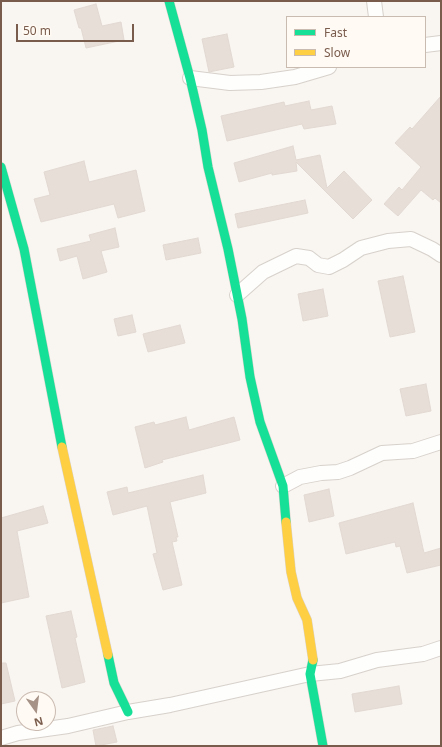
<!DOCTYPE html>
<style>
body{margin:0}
#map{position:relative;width:442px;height:747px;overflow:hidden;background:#f9f5f0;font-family:"Noto Sans",sans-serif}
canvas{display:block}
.frame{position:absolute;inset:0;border:2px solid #7a5c4d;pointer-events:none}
.legend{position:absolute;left:286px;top:16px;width:140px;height:52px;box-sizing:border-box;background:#fffaf3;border:1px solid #cabbb1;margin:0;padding:5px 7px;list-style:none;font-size:12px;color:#7a5c4d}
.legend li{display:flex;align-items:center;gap:8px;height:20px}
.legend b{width:20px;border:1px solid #cabbb1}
.north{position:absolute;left:16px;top:691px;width:40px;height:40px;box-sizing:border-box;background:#fffaf3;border:1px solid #cabbb1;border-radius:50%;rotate:166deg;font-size:11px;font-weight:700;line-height:16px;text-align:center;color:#7a5c4d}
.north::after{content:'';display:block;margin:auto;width:14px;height:18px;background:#a69286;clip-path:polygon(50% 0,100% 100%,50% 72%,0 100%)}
.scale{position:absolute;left:16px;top:24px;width:118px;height:18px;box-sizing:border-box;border:2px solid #7a5c4d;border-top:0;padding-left:5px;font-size:12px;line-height:14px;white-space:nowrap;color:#7a5c4d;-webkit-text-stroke:3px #fffaf3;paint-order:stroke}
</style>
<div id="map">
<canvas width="442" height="747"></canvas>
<div class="frame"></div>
<ul class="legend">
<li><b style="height:5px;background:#16e098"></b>Fast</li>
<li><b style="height:5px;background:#ffcf43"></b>Slow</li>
</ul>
<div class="north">N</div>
<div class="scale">50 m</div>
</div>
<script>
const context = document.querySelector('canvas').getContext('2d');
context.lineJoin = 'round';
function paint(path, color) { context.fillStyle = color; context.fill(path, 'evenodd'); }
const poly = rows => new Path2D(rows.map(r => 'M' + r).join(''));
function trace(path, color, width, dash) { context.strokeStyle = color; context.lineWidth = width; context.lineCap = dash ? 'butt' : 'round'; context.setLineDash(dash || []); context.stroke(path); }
const building = poly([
 [96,4,102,26,121,22,124,40,86,48,81,28,79,28,74,10,96,4],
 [227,34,234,67,209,72,202,39,227,34],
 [441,96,441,203,435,198,433,200,421,190,398,216,384,204,399,187,402,190,421,167,395,143,410,127,412,129,441,96],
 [309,101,311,110,332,106,336,124,304,129,302,124,227,141,221,116,284,102,285,106,309,101],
 [293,146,296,160,320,155,327,188,344,171,372,200,353,219,296,162,297,171,272,175,272,173,239,182,234,163,293,146],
 [84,161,89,182,136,170,145,211,118,218,114,204,41,222,34,199,50,195,44,172,84,161],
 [305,200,308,213,238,228,235,214,305,200],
 [115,228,119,247,101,251,107,272,83,279,77,256,60,261,57,249,91,241,89,235,115,228],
 [198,238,201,253,166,260,163,245,198,238],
 [403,276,415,332,390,337,378,281,403,276],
 [323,289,328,316,303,321,298,294,323,289],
 [132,315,136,332,118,336,114,319,132,315],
 [180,325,185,343,148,352,143,334,180,325],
 [426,384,431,411,406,416,400,389,426,384],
 [186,417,189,430,234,417,240,440,162,460,163,462,145,468,135,427,154,422,155,425,186,417],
 [203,475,206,493,170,502,178,537,176,537,177,541,172,542,182,585,163,590,153,554,157,553,147,506,113,515,107,492,127,487,128,493,203,475],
 [329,489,334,516,309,522,304,495,329,489],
 [413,503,424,553,441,548,441,565,407,573,400,546,396,547,395,542,346,554,339,523,413,503],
 [43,506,48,523,17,531,29,597,1,603,1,518,43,506],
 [71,611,77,637,75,638,85,682,62,688,46,616,71,611],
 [1,663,6,663,15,701,1,704,1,663],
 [399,686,402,704,355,712,352,694,399,686],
 [113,726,117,742,96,746,93,730,113,726]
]);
const street = poly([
 [374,1,376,17],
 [425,45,441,43],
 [190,78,230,83,261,82,295,77,329,67],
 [237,295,263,272,296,256,309,258,318,265,329,267,343,260,361,248,388,241,411,239,432,249,441,255],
 [283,486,300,477,321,473,338,472,350,468,382,453,413,451,441,442],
 [1,738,18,733,68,726,128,712,170,705,310,674,340,671,377,660,423,654,441,648]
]);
const fast = poly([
 [169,1,190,78,202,130,208,167,228,249,242,319,250,377,260,422,283,486,286,522],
 [1,167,24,249,62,447],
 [108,655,114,683,128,712],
 [313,660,310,674,323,746]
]);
const slow = poly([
 [62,447,108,655],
 [286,522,291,572,297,598,307,620,313,660]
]);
paint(building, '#e6ded7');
trace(building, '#e2d8d2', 1);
trace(street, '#d7d1cb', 16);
trace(fast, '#d9d2cb', 10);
trace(slow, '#d9d2cb', 10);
trace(street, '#fefefd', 14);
trace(fast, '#16e098', 9);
trace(slow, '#ffcf43', 9);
</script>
